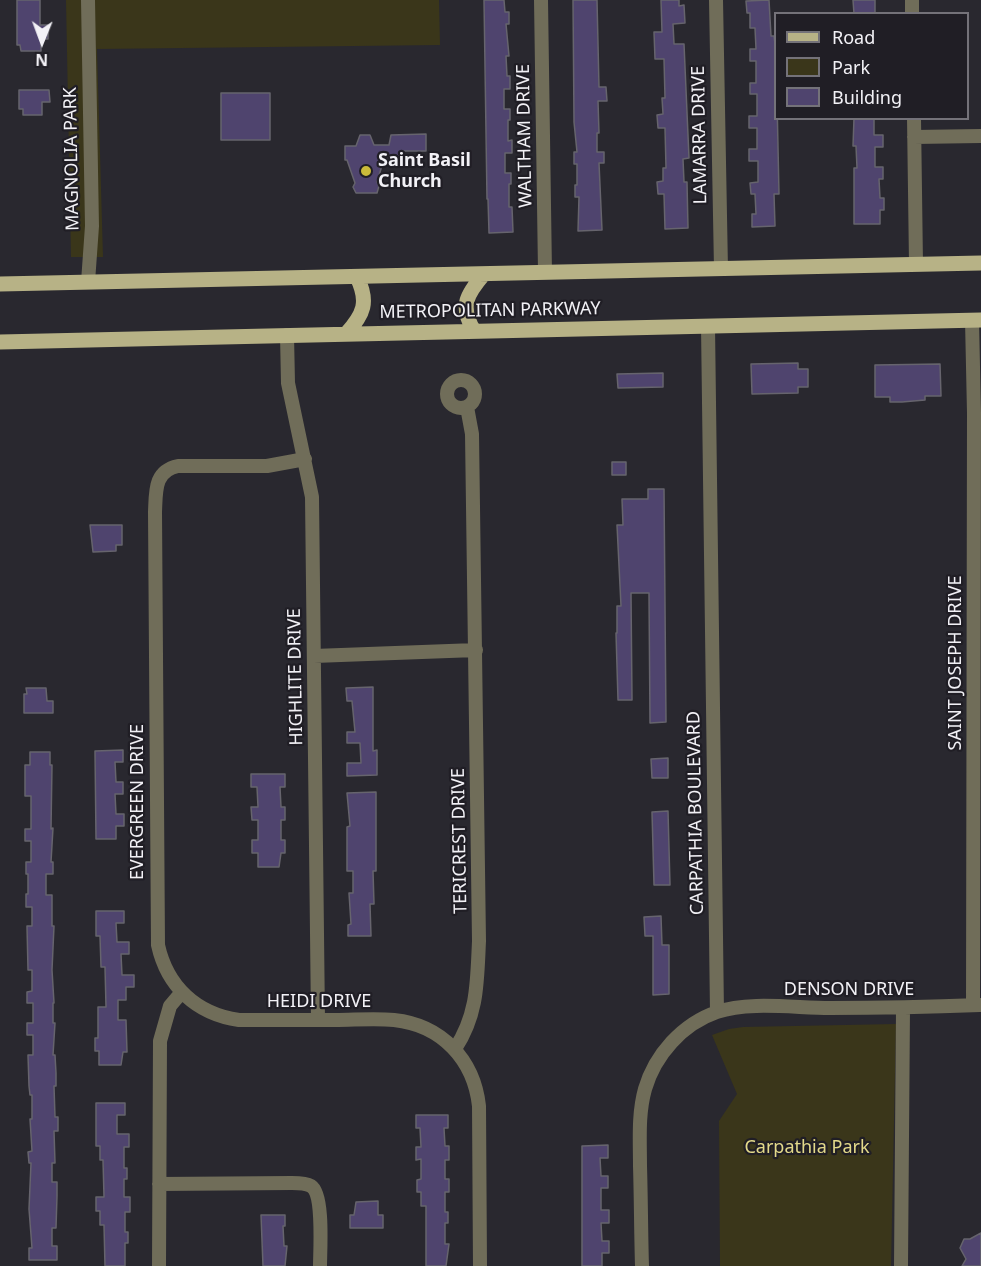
<!DOCTYPE html>
<html>
<head>
<meta charset="utf-8">
<style>
  body { margin:0 }
  #map { position:relative; width:981px; height:1266px; overflow:hidden; background:#29282f; font-family:"Noto Sans",sans-serif }
  canvas { display:block }
  .legend { position:absolute; left:774px; top:12px; width:195px; height:108px; box-sizing:border-box; background:#201e25; border:2px solid #747279; margin:0; padding:8px 10px; list-style:none; font-size:18px; color:#f2f1f6 }
  .legend li { display:flex; align-items:center; gap:12px; height:30px }
  .legend b { width:30px; border:2px solid #747279 }
  .north { position:absolute; left:12px; top:12px; width:60px; height:60px; -webkit-text-stroke:4px #201e25; paint-order:stroke; rotate:181deg; font-size:16px; font-weight:700; line-height:24px; text-align:center; color:#f2f1f6 }
  .north::after { content:''; display:block; margin:auto; width:21px; height:27px; background:#f2f1f6; clip-path:polygon(50% 0,100% 100%,50% 72%,0 100%) }
</style>
</head>
<body>
<div id="map">
<canvas width="981" height="1266"></canvas>
<ul class="legend">
<li><b style="height:8px;background:#b7b286"></b>Road</li>
<li><b style="height:16px;background:#3a361a"></b>Park</li>
<li><b style="height:16px;background:#4f446e"></b>Building</li>
</ul>
<div class="north">N</div>
</div>
<script>
const context = document.querySelector('canvas').getContext('2d');
context.lineJoin = 'round';
function fillPath(path, color) { context.fillStyle = color; context.fill(path, 'evenodd'); }
function trace(path, color, width, dash) { context.strokeStyle = color; context.lineWidth = width; context.lineCap = dash ? 'butt' : 'round'; context.setLineDash(dash || []); context.stroke(path); }
function drawText(font, color, halo, rows, align = 'center') {
  context.font = font + ' "Noto Sans",sans-serif'; context.lineWidth = 4.5; context.setLineDash([]); context.textBaseline = 'middle'; context.strokeStyle = halo; context.fillStyle = color; for (const [text, x, y, turn = 0] of rows) {
    context.save(); context.translate(x, y); context.rotate((+turn || 0) * Math.PI / 180); context.textAlign = isNaN(turn) ? turn : align; if (halo) context.strokeText(text, 0, 0); context.fillText(text, 0, 0); context.restore();
  }
}
const green = new Path2D(`
  M66,0H439L440,45L97,49L103,257H71Z
  M896,1024L891,1266H720L719,1121L737,1094L712,1035L729,1029L743,1027Z`);
const building = new Path2D(`
  M17,0H40V25H48V39H41V51H21L20,45H17Z
  M484,0H504L505,12H509V24H506L509,56H506L507,76H510V89H504V109H510V120H508V141L512,140V153H505V173H511V184H509V207H512L513,232L489,233L488,199H487Z
  M573,0H597L599,87H606L607,101H598L599,133H597V152H604V163H599L602,230L578,231L579,197H575V185H577V164H574V152H577L574,122Z
  M661,0H679V6L684,5L685,23L673,24L674,44H684L689,158L683,159L684,182H687L688,228L665,229L664,194H658L657,182L663,181V168H666L665,128H658L657,115L663,114L662,98H665L664,59H655L654,32H662Z
  M769,0L771,36H774L776,52L779,194H774L775,226L752,227V214H756L755,194H751L750,183L758,182V161H749V149H757V128H749V116H757V94H750V83H756V61H750V49H756L755,28H750V13H747L746,1Z
  M853,0H875V14H854Z
  M19,90H49L50,102H42V115H23V109H19Z
  M221,93H270V140H221Z
  M854,118H874V135H883V147H875V167H883V179H879L880,198H884V210H880V224H854V168H857L856,146H853Z
  M426,134V151H403V158L384,159L377,182L379,186L377,193H356L353,187L355,183L347,160H345V146H356L360,135H370L374,145H389L391,135Z
  M798,363V369H808V387H798V393L752,394L751,364Z
  M940,364L941,396H925V400L902,402H890V397H875V365Z
  M663,373V387L618,388L617,374Z
  M612,462H626V475H612Z
  M648,489H664L666,722L650,723L649,593H631L632,700H618L616,633H617V606H621L617,525H623L622,499H648Z
  M90,525H122V545H116V551L93,552Z
  M373,687V751L377,750V775L347,776V763H361L360,743H347V732H355L352,701H347L346,688Z
  M26,688H46L47,701H53V713H24V694H27Z
  M123,750V762H115L116,782H123V794H115L116,814H124V826H116V839H96L95,751Z
  M30,752H50V765H52L51,829L53,828L51,862H53V874H46V895H52V926H54L52,970L54,1003H53V1023H55L53,1055H55L56,1073V1086H54L55,1117H58V1131H54L55,1163H52V1182H57V1196L56,1228H52V1246H57V1260H29V1248H32L29,1209L31,1163H29L28,1152L32,1151L30,1119H32V1095H30L29,1086L28,1055H33V1035H27V1023H33V1003H27V992L32,991V970H28L27,926H32V907H26V894H28V874H26V862H31V841H25V829H31V796H25V765H30Z
  M668,758V778H652L651,759Z
  M251,774H285V787H280L281,807H285V820H281V840H285V853H281L279,867H258V853H252V840H258V820H252L251,807H258L257,787H251Z
  M376,792V871H373L374,904H370L371,936H348V925L351,924L349,893H353V871H347V827L350,826L347,793Z
  M668,811L670,885H654L652,812Z
  M96,911H124V923H116L117,942H129V954H121L122,975H134V987H126V1000H118V1020H126L127,1052H123L121,1065H99V1051H95V1038H98V1007H106L105,967H101L100,936H96Z
  M661,916L662,945H669V994L653,995V936H645L644,917Z
  M96,1103H125V1115H117V1134H129V1147H124V1168H127V1179H124V1197H130V1212H125V1232H128V1243H125V1266H105L104,1225H100V1211H96V1197H104L103,1160H100V1146H96Z
  M416,1115H448V1128H444L445,1146H449V1160H445V1179H449V1192H445V1212H448V1223H445V1244H449L446,1266H426V1206H421V1192H417V1180L421,1179V1159L416,1160V1147H421L420,1128H416Z
  M608,1145V1158H600L601,1176H608V1188H601V1210H609V1223H601L602,1241H609V1253H602V1266H582V1146Z
  M378,1201V1215H383V1228H350V1215H354L356,1202Z
  M261,1215H285V1226H283L284,1246H287L285,1266H263Z
  M981,1233V1266H962L966,1259L960,1248L964,1239H970Z`);
const street = new Path2D(`
  M88,0L92,226L88,282
  M541,0L545,272
  M716,0L721,269
  M912,0V14
  M914,118L916,264
  M914,137L981,136
  M972,320L974,413L973,1005
  M708,326L717,1012
  M287,335L288,383L312,497L318,1020
  M447 394a14 14 0 1 1 28 0a14 14 0 1 1-28 0Z
  M305,459L267,466H178C154,471 156,491 155,512L158,945C167,986 196,1014 239,1020C271,1020 303,1020 335,1020C354,1020 375,1018 394,1020C442,1025 474,1060 479,1106L480,1266
  M314,656L476,650
  M455,1049C478,1014 477,982 479,941L472,434L467,407
  M159,1184L292,1183C298,1183 306,1183 311,1186C324,1194 320,1251 320,1266
  M159,1266L160,1041L170,1006L181,993
  M642,1266C641,1233 641,1199 640,1166C640,1140 638,1114 645,1089C655,1055 682,1024 717,1012C749,1001 795,1008 830,1008C880,1008 929,1007 980,1005
  M901,1266L903,1009`);
const primary = new Path2D(`
  M0,284L981,263
  M474,331C459,306 467,294 484,274
  M346,334C364,314 369,302 357,277
  M0,342L981,320`);
const markers = [
  [366,171,6,"#caba3a"]
];
const streetNames = [
  ["LAMARRA DRIVE",700,135,-91],
  ["WALTHAM DRIVE",525,136,-91],
  ["MAGNOLIA PARK",72,159,-91],
  ["METROPOLITAN PARKWAY",490,311,-1],
  ["SAINT JOSEPH DRIVE",956,663,-90],
  ["HIGHLITE DRIVE",296,677,-91],
  ["EVERGREEN DRIVE",138,802,-90],
  ["CARPATHIA BOULEVARD",696,813,-91],
  ["TERICREST DRIVE",460,841,-91],
  ["DENSON DRIVE",849,990],
  ["HEIDI DRIVE",319,1002]
];
const poiNames = [
  ["Saint Basil",378,161],
  ["Church",378,182]
];
const parkNames = [
  ["Carpathia Park",807,1148]
];
fillPath(green, '#3a361a');
fillPath(building, '#4f446e');
trace(building, '#66646d', 1.5);
trace(street, '#706d59', 14);
trace(primary, '#b7b286', 15);
for (const [x, y, r, color] of markers) { const dot = new Path2D(); dot.arc(x, y, r, 0, 2 * Math.PI); context.fillStyle = color; context.fill(dot); trace(dot, '#201e25', 2); }
drawText('18px', '#f2f1f6', '#201e25', streetNames);
drawText('bold 18px', '#f2f1f6', '#201e25', poiNames, 'left');
drawText('18px', '#e3d98a', '#201e25', parkNames);
</script>
</body>
</html>
